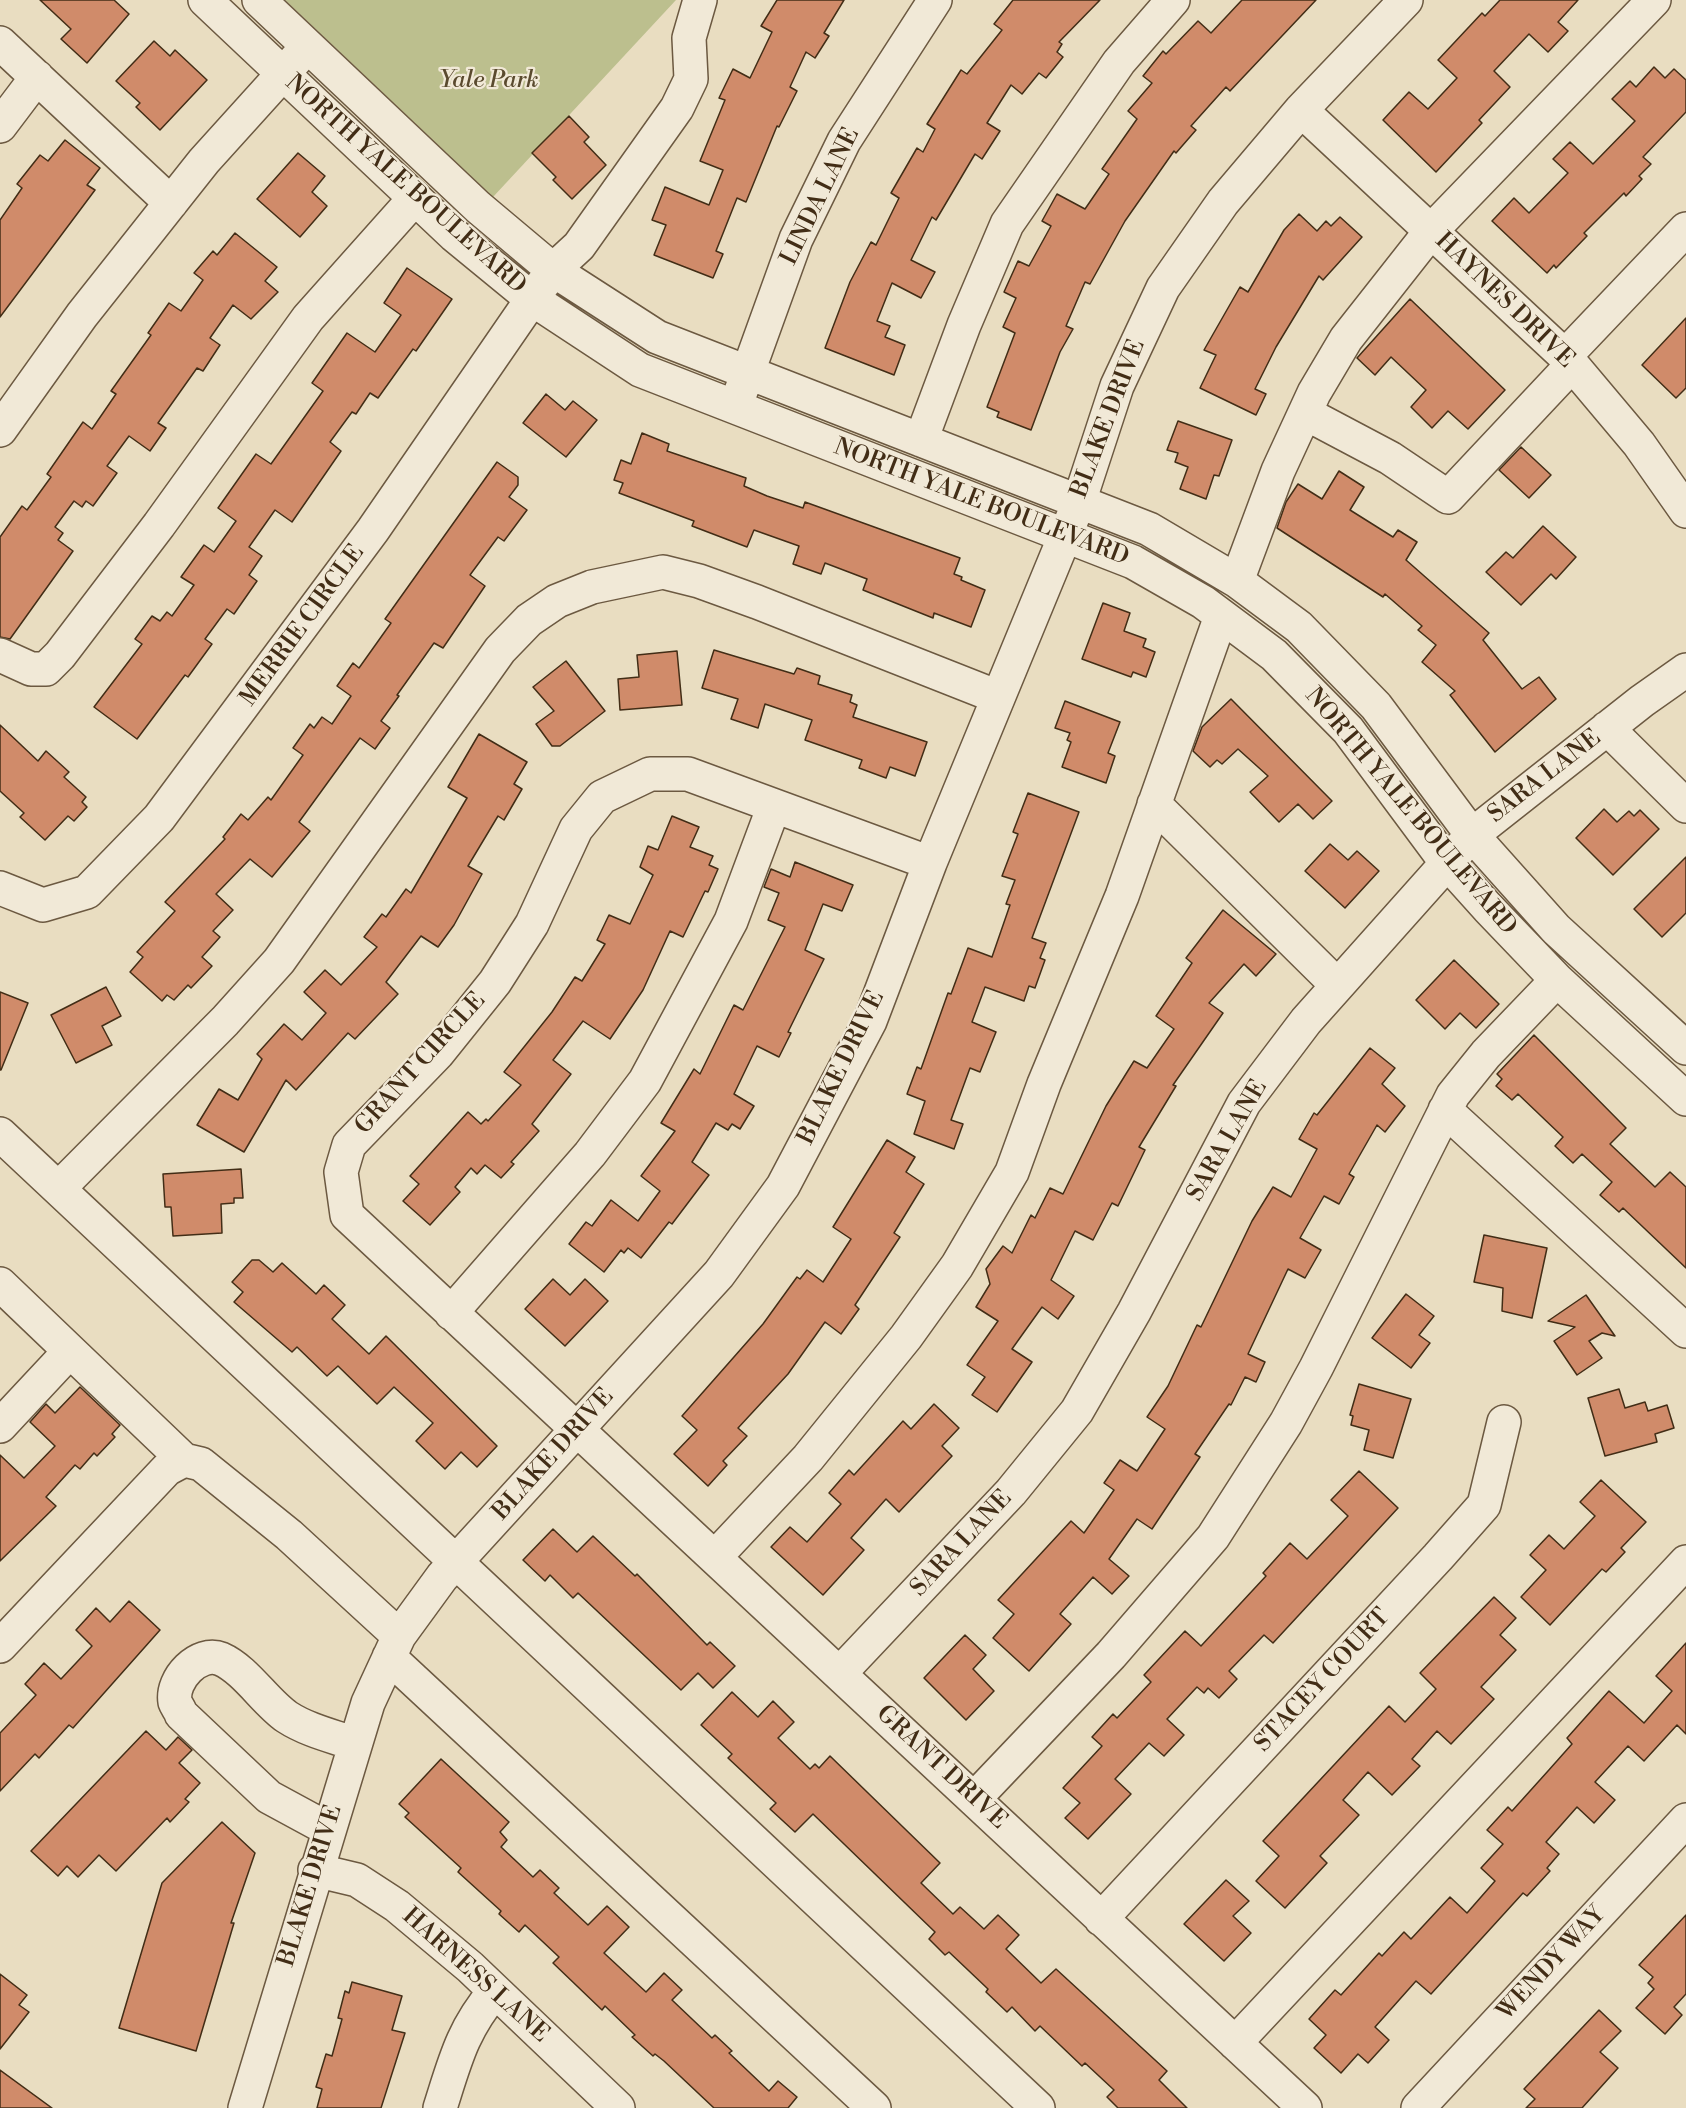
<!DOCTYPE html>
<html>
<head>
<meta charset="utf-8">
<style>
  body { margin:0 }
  canvas { display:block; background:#e9ddc1 }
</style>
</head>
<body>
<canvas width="1686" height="2108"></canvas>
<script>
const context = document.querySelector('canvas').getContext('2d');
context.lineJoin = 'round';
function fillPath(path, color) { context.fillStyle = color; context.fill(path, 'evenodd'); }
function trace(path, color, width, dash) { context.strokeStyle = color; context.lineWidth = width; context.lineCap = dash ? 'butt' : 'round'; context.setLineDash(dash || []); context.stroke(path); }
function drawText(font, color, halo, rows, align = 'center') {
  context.font = font + ' "Libre Bodoni",serif'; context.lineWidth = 4.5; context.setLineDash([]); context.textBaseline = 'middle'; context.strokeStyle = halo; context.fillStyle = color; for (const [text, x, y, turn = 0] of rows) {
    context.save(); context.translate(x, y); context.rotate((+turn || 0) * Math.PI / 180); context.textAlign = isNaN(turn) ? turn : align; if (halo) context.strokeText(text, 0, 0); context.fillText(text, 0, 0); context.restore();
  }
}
const green = new Path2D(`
  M285,0H676L493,197Z`);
const building = new Path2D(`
  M40,0H114L129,14L87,63L61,39L71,29Z
  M777,0H844L824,33L829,36L815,58L806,52L790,87L797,91L779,127L777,126L746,202L737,198L716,251L723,254L713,278L654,255L666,225L652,220L665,187L709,205L723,170L700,161L725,100L719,98L733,69L750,78L772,32L761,26Z
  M1013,0H1100L1059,42L1062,44L1057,52L1063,57L1046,78L1039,73L1022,94L1011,85L987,123L1000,131L982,159L975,154L936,220L932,217L911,260L935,272L921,298L892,283L877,321L890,326L885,337L905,345L894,375L825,348L850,282L871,242L876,245L899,198L891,193L917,148L923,152L935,129L927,124L961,70L967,74L1002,30L994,24Z
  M1242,0H1316L1230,91L1226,87L1191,126L1196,130L1176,153L1174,151L1125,221L1090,284L1085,282L1066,326L1073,329L1060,352L1031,430L997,417L999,412L987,407L1015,333L1003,327L1016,298L1004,292L1018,261L1029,266L1051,226L1042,221L1057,194L1085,209L1109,174L1102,169L1137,119L1128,111L1152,83L1143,76L1163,51L1166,54L1198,21L1211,33Z
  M1500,0H1578L1558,22L1568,31L1548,52L1529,34L1494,71L1510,87L1479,120L1482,123L1436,172L1383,120L1409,92L1428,109L1457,78L1438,60L1482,13L1485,16Z
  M154,41L170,56L175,50L207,80L160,130L136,107L140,103L116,81Z
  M1654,67L1665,78L1674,69L1686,80V112L1643,157L1651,164L1639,176L1642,179L1626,196L1624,193L1584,233L1587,236L1556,268L1554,265L1547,273L1492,221L1514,198L1529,213L1568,173L1553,159L1570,142L1593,164L1635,121L1612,99L1630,81L1636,87Z
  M569,116L589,137L584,142L606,165L572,199L553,180L556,177L532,153Z
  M65,140L100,168L87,185L95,190L0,317V220L22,188L17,184L40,155L48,161Z
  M298,153L325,176L312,192L327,206L300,237L257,199Z
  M1299,214L1317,231L1326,221L1331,226L1340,217L1362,237L1323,280L1319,276L1276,347L1255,389L1266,394L1256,415L1200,388L1216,355L1204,350L1240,287L1248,292L1284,230Z
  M235,233L277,267L265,281L278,292L251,319L233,305L210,338L220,345L203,371L197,368L158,423L166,428L150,451L129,436L107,466L117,473L93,506L86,501L82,507L74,501L55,527L63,533L58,540L73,551L10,639L0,637V537L22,506L27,510L51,477L47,474L83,422L92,429L116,394L111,391L151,335L148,333L169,303L181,311L203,280L194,273L213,251L217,255Z
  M407,268L452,299L416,351L413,349L378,398L370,393L356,414L352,412L330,442L341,451L292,522L275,510L249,547L262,556L249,575L257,581L234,614L227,609L205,639L212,644L188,677L185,675L137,739L94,707L142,644L135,639L152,616L160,621L167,612L172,616L194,585L181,577L204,545L214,552L236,521L218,508L256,454L271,464L323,391L312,383L347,333L375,352L401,315L384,303Z
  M1410,299L1505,390L1468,429L1448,411L1432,428L1411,407L1426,390L1391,357L1375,375L1357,358Z
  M1686,318V388L1676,398L1642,365Z
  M546,394L565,410L573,401L597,420L566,457L523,423Z
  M1178,421L1232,440L1219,476L1214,475L1206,499L1180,489L1188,467L1175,462L1178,453L1167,450Z
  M642,433L669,444L667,451L746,478L744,486L767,496L803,508L805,502L960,558L954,574L962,577L961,580L985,590L971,627L934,613L933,618L863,590L867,579L825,563L821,574L793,564L799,546L754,530L747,547L692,526L694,521L619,493L623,483L614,480L621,460L631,464Z
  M1521,447L1551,475L1529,498L1499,470Z
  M497,462L518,477V485L509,497L527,510L504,541L498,537L470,575L485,586L443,648L434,643L397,695L399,696L381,721L390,728L375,749L360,738L299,822L310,831L272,877L250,859L216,894L233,910L213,931L220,937L202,957L212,966L191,988L188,985L174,1000L167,995L162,1001L130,972L143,957L137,952L175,911L165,902L225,839L223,837L241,814L248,820L268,797L271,800L303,755L293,748L310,724L314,728L322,717L332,724L351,696L337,686L353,663L359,668L391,623L385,619Z
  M1339,471L1364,487L1350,510L1393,537L1398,530L1417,542L1406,560L1489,633L1483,640L1522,689L1539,677L1556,699L1495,752L1450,695L1455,691L1422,662L1436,645L1418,630L1422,626L1385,594L1383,597L1277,528L1286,502L1298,484L1322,499Z
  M1543,526L1576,557L1556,579L1551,574L1521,605L1486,572L1506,552L1513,558Z
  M1103,603L1130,613L1124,631L1146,639L1143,647L1155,652L1146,677L1133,672L1131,677L1082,659Z
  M714,650L794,674L797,668L820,676L818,684L852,695L850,702L857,705L853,717L927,742L915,776L890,767L886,778L859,768L862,760L805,740L812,720L765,704L758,728L731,719L738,699L702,688Z
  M677,651L682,705L620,710L618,679L639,677L637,655Z
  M566,661L605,711L560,746H552L536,724L554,711L533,687Z
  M1231,699L1332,801L1313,819L1298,804L1279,822L1250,792L1268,776L1238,749L1222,764L1217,760L1210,767L1193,751L1202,727Z
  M1065,701L1120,722L1108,753L1115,756L1106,783L1062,767L1071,742L1067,740L1070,733L1055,728Z
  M0,725L38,761L46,751L69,772L64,777L86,797L82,802L87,807L74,821L68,816L45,840L20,817L24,813L0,791Z
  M479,734L527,762L514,784L522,789L504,820L498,816L468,866L482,874L454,925L438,947L421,936L386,982L398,994L355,1039L348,1033L296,1090L286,1080L244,1152L197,1125L219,1089L238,1100L262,1059L257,1054L284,1024L302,1040L326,1013L304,992L325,970L341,985L377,947L364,937L382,914L386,917L406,889L411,893L467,798L448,787Z
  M1028,793L1079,812L1032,938L1046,943L1040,958L1045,960L1035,988L1029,986L1024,1001L985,987L972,1022L996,1032L980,1072L970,1068L951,1120L963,1124L954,1149L914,1134L925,1101L907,1094L917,1067L921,1069L948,993L951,994L968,948L992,957L1010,905L1006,904L1015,880L1002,876L1018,834L1013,832Z
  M1604,809L1617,822L1629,811L1634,816L1640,810L1659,829L1613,875L1576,838Z
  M672,816L699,827L690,847L713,856L709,865L718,869L708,892L705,891L683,937L670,931L643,990L610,1039L583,1021L553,1060L571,1074L532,1124L539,1131L511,1162L514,1164L501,1178L485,1165L477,1174L471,1168L455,1187L460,1192L430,1225L403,1201L419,1184L410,1176L468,1112L481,1124L486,1119L488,1121L521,1085L504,1072L552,1012L575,977L582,981L605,944L597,940L609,915L630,924L653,875L640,867L648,846L658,850Z
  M1330,844L1348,860L1357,851L1379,871L1345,908L1305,871Z
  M1686,857V913L1662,937L1634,909Z
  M795,862L853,885L842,911L823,904L805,950L824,959L788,1032L791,1033L779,1057L757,1046L734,1094L754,1106L740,1129L732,1124L728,1130L716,1123L692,1162L709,1175L672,1224L669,1222L641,1258L628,1248L624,1253L621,1250L604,1272L569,1244L586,1222L592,1226L611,1200L638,1221L660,1191L641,1176L675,1131L661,1123L694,1069L700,1074L734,1005L743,1010L785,927L768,920L779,893L764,887L771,869L790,877Z
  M1223,910L1276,954L1256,976L1244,964L1209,1003L1223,1013L1173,1085L1176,1086L1139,1147L1145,1150L1118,1206L1112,1203L1093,1240L1075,1231L1051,1280L1074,1296L1058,1319L1042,1307L1012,1349L1032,1362L997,1412L972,1395L985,1377L967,1365L998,1321L976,1307L990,1284L986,1269L1003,1246L1012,1253L1031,1215L1035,1218L1050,1188L1063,1194L1106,1106L1134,1061L1147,1068L1174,1029L1156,1016L1192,963L1186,958Z
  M1454,960L1499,1004L1476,1028L1460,1013L1445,1029L1416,1000Z
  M106,987L121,1016L102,1026L112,1045L76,1063L51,1015Z
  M0,992L28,1003L1,1070H0Z
  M1534,1035L1626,1128L1610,1144L1655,1187L1670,1172L1686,1187V1268L1623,1208L1619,1212L1600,1195L1612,1182L1582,1154L1573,1163L1555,1146L1563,1137L1518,1094L1512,1100L1496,1086L1502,1079L1497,1074Z
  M1370,1048L1395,1068L1382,1084L1405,1106L1385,1132L1377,1125L1349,1174L1354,1177L1339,1204L1324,1196L1300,1238L1321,1250L1305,1278L1288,1269L1248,1354L1265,1362L1256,1382L1245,1377L1231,1405L1229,1404L1195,1454L1200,1457L1152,1529L1137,1519L1109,1559L1129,1576L1112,1594L1093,1577L1060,1614L1071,1624L1029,1671L993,1638L1014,1614L998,1600L1071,1521L1084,1533L1114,1490L1104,1483L1120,1460L1137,1471L1165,1429L1147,1417L1168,1386L1197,1325L1201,1327L1252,1221L1273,1187L1291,1197L1317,1149L1299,1139L1314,1113L1317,1115Z
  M887,1140L915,1157L906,1172L924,1184L894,1233L900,1237L855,1305L859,1309L841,1334L825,1322L788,1374L738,1428L747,1436L723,1461L727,1465L708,1486L674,1454L697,1430L682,1416L763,1324L797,1277L800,1279L807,1270L823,1282L851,1239L833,1227Z
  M241,1169L243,1198H234V1203L221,1204L222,1233L173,1236L171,1207H165L163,1174Z
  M1484,1235L1547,1248L1532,1318L1502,1311L1503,1288L1474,1282Z
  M252,1260H259L273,1272L282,1263L316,1294L324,1285L345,1305L332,1319L369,1354L386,1336L497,1446L477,1467L461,1452L445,1469L416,1441L433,1423L394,1387L377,1404L338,1366L327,1376L297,1347L292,1352L234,1302L243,1292L232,1282Z
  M553,1279L570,1295L585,1279L608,1301L565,1346L525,1309Z
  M1406,1294L1434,1316L1419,1335L1430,1343L1411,1368L1372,1338Z
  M1586,1295L1615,1336L1602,1333L1589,1341L1602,1358L1577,1375L1554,1341L1575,1327L1548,1321Z
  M1359,1384L1411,1399L1393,1458L1364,1450L1369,1430L1351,1425L1353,1416L1350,1415Z
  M80,1387L120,1425L112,1434L115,1437L97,1456L94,1453L80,1469L75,1465L46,1497L56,1506L0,1561V1455L24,1478L55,1446L30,1422L46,1404L55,1413Z
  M1619,1389L1625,1408L1645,1402L1648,1411L1667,1405L1674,1428L1655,1434L1657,1442L1605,1456L1588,1398Z
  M934,1404L959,1428L942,1446L952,1456L899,1512L886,1499L851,1538L864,1550L823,1595L771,1547L790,1527L807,1542L841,1504L829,1493L849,1470L854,1475L903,1421L911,1429Z
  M1359,1471L1398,1508L1273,1643L1264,1635L1229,1671L1237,1679L1219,1698L1208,1688L1204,1693L1197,1687L1167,1719L1184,1735L1164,1756L1149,1743L1115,1779L1131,1794L1088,1839L1065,1818L1080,1803L1063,1788L1102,1746L1092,1737L1113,1714L1117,1718L1151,1682L1144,1675L1185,1631L1201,1646L1266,1576L1263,1573L1290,1543L1307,1559L1348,1516L1331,1500Z
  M1601,1480L1646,1522L1621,1548L1625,1552L1606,1572L1602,1569L1550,1625L1521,1597L1546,1570L1530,1555L1549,1535L1564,1549L1595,1516L1580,1502Z
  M553,1529L577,1552L593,1536L635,1576L637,1574L707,1645L710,1642L735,1666L713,1688L698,1673L681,1690L578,1593L573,1598L550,1575L545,1581L523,1560Z
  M1494,1597L1516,1618L1500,1635L1516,1650L1481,1687L1494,1699L1451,1744L1437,1731L1412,1759L1420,1766L1392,1795L1368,1772L1343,1800L1359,1815L1320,1856L1327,1863L1285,1908L1256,1881L1279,1856L1263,1841L1389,1706L1405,1722L1436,1689L1420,1673Z
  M129,1601L160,1630L73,1728L69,1725L39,1758L35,1754L0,1791V1733L36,1695L25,1684L44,1663L61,1679L92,1646L76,1630L96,1608L110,1622Z
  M965,1635L986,1655L973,1669L994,1691L966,1720L924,1678Z
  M1686,1643V1734L1677,1725L1644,1761L1628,1746L1595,1782L1615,1800L1594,1823L1577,1807L1546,1842L1559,1854L1547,1868L1550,1871L1527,1896L1523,1893L1431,1994L1416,1981L1375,2027L1389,2040L1368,2063L1358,2054L1341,2073L1314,2048L1326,2035L1309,2019L1335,1990L1341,1995L1379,1953L1382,1956L1404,1932L1411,1939L1450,1897L1467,1913L1495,1881L1481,1868L1503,1844L1487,1830L1508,1807L1512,1811L1548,1771L1572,1744L1567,1738L1609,1691L1644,1723L1672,1691L1656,1676Z
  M732,1692L758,1717L773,1701L794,1722L778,1738L810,1769L815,1764L819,1768L830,1756L940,1863L921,1883L953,1914L960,1907L984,1929L998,1915L1019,1935L1006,1949L1041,1983L1056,1969L1167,2071L1159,2080L1187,2108H1118L1107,2097L1114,2090L1085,2063L1082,2066L1040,2026L1035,2031L1012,2007L1007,2012L986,1992L988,1989L949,1952L945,1955L929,1939L935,1932L813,1814L795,1832L770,1809L776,1803L728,1758L732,1754L701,1725Z
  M146,1731L166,1750L178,1737L192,1750L179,1763L200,1783L185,1799L189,1802L170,1822L167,1818L116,1871L99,1855L78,1877L67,1866L58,1876L31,1851Z
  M441,1759L509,1822L500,1832L507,1840L501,1847L533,1877L540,1870L559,1888L554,1893L588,1925L607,1906L629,1927L604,1953L646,1992L664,1973L682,1990L672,2000L712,2038L715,2035L732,2051L729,2053L769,2091L778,2081L797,2097L788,2108H714L664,2061L655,2054L653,2056L632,2037L635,2035L605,2006L602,2010L553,1963L559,1957L525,1925L519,1932L499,1914L501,1911L458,1872L461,1868L405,1817L409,1813L399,1804Z
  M222,1822L255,1853L231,1923H234L196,2051L119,2028L162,1883Z
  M1226,1880L1249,1901L1233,1916L1251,1933L1224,1961L1184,1924Z
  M1686,1915V1994L1674,2007L1682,2015L1665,2034L1636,2008L1654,1989L1648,1983L1653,1977L1639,1965Z
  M0,1974L27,1995L19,2005L29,2012L0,2049Z
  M352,1982L402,1996L392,2030L405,2033L381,2108H317L322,2089L316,2087L326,2054L332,2056L342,2019L338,2018L345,1991L349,1993Z
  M1599,2010L1621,2031L1600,2052L1618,2068L1582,2108H1526L1535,2099L1524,2089Z
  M0,2070L52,2108H0Z`);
const minor = new Path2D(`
  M205,0L454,235L532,299L640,370L1133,562L1203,602L1274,655L1348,730L1443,858L1488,908L1557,980L1686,1099
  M259,0L478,207L553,270L657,337L1149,529L1237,581L1299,627L1376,706L1472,835L1556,929L1686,1048
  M0,43L171,203
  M1301,110L1565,356L1639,444L1686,511
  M0,126L37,77
  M1565,356L1686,229
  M740,394L796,239L844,141L935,0
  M1305,413L1390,458L1448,497L1572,365
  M0,430L82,315L204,161L298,57
  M921,440L964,325L1007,224L1119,62L1173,0
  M1237,581L1278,471L1314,393L1346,339L1431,231L1654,0
  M0,655L31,669H46L60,655L159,525L308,318L415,198
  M1607,728L1686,806
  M1154,804L1337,985
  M930,863L688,774H650L602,797L576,829L532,924L495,982L438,1053L349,1145L341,1172L347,1215L1305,2108
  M0,888L43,905L87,892L159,818L373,530L532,299L553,270L579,246L677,108L691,79L689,38L700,0
  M1445,1110L1686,1331
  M0,1134L1038,2108
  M59,1188L225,1021L279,961L500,650L529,620L557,601L592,587L663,572L699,581L757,602L998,697
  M0,1284L184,1460
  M451,1313L590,1154L645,1081L731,921L774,806
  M0,1426L70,1351
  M715,1557L808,1458L906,1337L957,1266L1012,1172L1044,1084L1122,896L1221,616
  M0,1646L167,1469L184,1460L201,1464L289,1535L399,1636
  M389,1657L874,2108
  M840,1673L1011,1492L1077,1411L1134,1312L1244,1103L1306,1021L1472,835L1642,701L1686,670
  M974,1799L1111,1655L1213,1537L1286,1423L1316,1368L1453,1095L1486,1054L1557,980
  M328,1829L269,1797L181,1714C180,1710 176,1705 175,1702C171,1679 199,1650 221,1659C246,1670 265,1702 287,1717C307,1730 332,1736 355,1744
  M315,1870L357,1880L397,1906L470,1967L618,2108
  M1101,1919L1438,1557L1484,1505L1504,1422
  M1235,2043L1686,1562
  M245,2108L368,1703L399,1636L442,1577L719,1274L783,1186L870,1021L930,863L1079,502L1117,386L1163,288L1223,202L1301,110L1406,0
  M440,2108C455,2061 462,2030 495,1991
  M1418,2108L1686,1820`);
const parkNames = [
  ["Yale Park",489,81]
];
const streetNames = [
  ["NORTH YALE BOULEVARD",405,185,42],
  ["LINDA LANE",821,197,-64],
  ["HAYNES DRIVE",1504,301,44],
  ["BLAKE DRIVE",1109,419,-69],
  ["NORTH YALE BOULEVARD",981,503,21],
  ["MERRIE CIRCLE",303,626,-54],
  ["SARA LANE",1545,777,-38],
  ["NORTH YALE BOULEVARD",1410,812,50],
  ["GRANT CIRCLE",421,1064,-48],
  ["BLAKE DRIVE",842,1068,-64],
  ["SARA LANE",1228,1141,-60],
  ["BLAKE DRIVE",554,1455,-48],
  ["SARA LANE",962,1544,-47],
  ["STACEY COURT",1323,1681,-47],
  ["GRANT DRIVE",941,1768,43],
  ["BLAKE DRIVE",311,1886,-73],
  ["WENDY WAY",1552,1964,-47],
  ["HARNESS LANE",475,1976,42]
];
fillPath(green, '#bcbf8e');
fillPath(building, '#d08b6a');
trace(building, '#422d16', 1.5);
trace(minor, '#6c5941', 36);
trace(minor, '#f1e9d7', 33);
drawText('italic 24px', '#5a4a2e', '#f1e9d7', parkNames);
drawText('24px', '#422d16', '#f1e9d7', streetNames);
</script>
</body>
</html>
